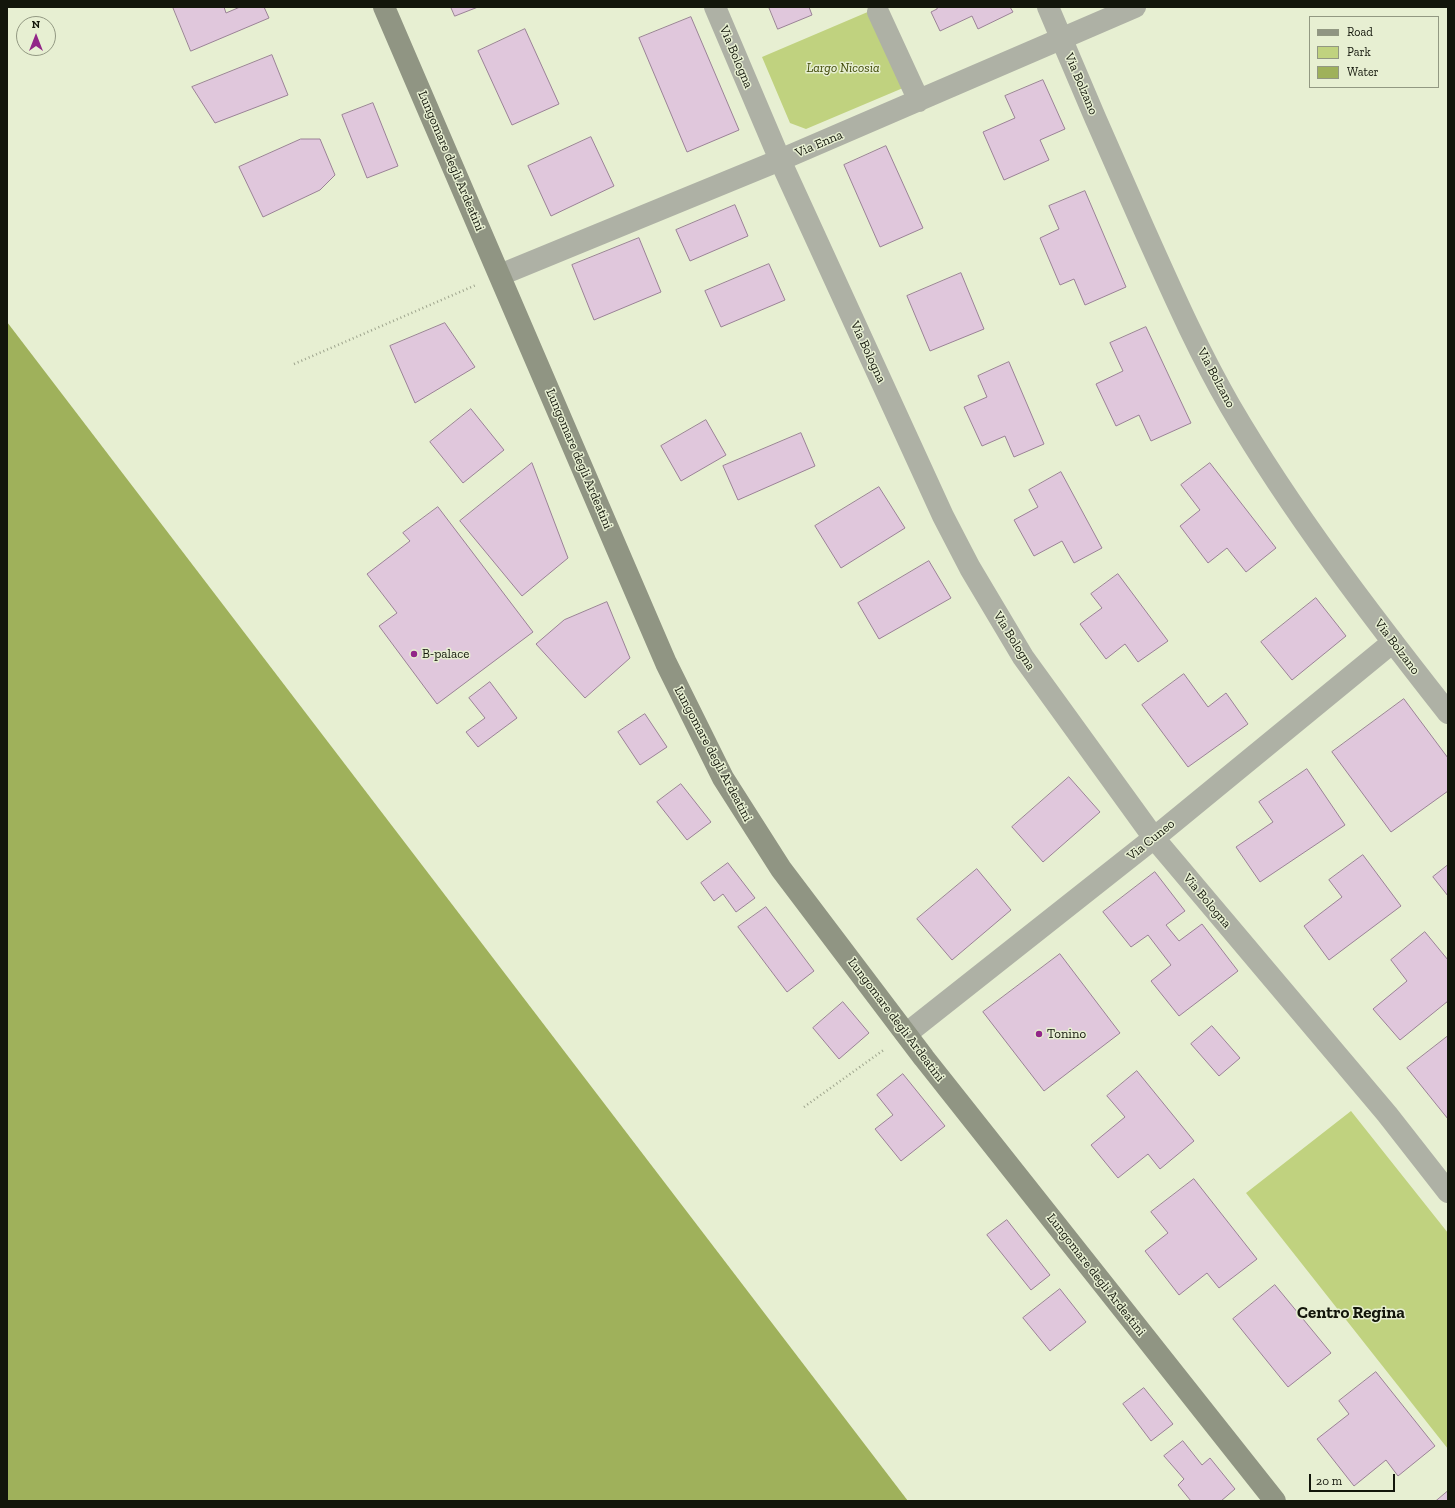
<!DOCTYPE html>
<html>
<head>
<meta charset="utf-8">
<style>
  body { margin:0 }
  #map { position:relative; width:1455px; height:1508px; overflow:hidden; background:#e7efd2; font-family:"Zilla Slab",serif }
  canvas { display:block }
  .frame { position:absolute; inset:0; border:8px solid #13160b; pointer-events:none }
  .legend { position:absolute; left:1309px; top:16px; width:130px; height:72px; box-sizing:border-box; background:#e7efd2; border:1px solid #929882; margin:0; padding:5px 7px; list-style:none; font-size:12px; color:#13160b }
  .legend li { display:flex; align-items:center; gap:8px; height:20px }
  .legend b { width:20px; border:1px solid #929882 }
  .north { position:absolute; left:16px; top:16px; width:40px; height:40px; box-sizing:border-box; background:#e7efd2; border:1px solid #929882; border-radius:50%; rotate:0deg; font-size:11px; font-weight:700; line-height:16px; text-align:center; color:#13160b }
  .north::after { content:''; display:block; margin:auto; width:14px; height:18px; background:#922688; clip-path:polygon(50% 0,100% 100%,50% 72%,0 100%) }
  .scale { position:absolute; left:1309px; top:1474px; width:86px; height:18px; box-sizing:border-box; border:2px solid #13160b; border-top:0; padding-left:5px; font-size:12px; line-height:14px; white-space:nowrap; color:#13160b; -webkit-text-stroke:3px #e7efd2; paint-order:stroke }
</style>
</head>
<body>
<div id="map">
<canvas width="1455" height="1508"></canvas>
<div class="frame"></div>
<ul class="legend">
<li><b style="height:5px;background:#909583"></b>Road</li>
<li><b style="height:11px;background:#c0d27f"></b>Park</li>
<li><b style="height:11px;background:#9fb15b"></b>Water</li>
</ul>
<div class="north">N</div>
<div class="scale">20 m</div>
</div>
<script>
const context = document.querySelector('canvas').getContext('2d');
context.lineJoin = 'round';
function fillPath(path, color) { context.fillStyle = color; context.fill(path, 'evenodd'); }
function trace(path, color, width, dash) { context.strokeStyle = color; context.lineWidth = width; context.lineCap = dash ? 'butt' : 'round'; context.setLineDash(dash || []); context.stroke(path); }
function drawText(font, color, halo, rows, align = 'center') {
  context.font = font + ' "Zilla Slab",serif'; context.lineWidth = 3; context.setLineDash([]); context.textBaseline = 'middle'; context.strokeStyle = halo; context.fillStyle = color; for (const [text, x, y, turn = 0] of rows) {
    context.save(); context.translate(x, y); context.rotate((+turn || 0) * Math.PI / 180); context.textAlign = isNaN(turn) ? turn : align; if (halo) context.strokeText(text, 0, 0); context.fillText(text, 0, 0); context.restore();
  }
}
const green = new Path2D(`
  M870,11L903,88L806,129L790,123L762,57Z
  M1351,1111L1448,1233V1449L1246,1193Z`);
const water = new Path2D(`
  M7,322L908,1501H7Z`);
const building = new Path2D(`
  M173,7H224L226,13L240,7H264L269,18L191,51Z
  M451,7H478L455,16Z
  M769,7H809L812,15L778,29Z
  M936,7H1010L1013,12L978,29L972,16L940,31L931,12L937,9Z
  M691,17L739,130L687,152L639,38Z
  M525,29L559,104L512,125L478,51Z
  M272,55L288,95L215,123L192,87Z
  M1043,80L1065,129L1040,140L1049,160L1004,180L983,132L1015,118L1005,96Z
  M373,103L398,166L367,178L342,115Z
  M591,137L614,186L551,216L528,166Z
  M301,139H320L335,175L320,190L263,217L239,167Z
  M886,146L923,228L880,247L844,165Z
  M1085,191L1126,287L1085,305L1074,279L1060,285L1040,238L1059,229L1049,206Z
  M735,205L748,236L690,261L676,230Z
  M639,238L661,292L594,320L572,265Z
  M769,264L785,300L721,327L705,291Z
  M961,273L984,329L930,351L907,296Z
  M445,323L475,367L415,403L390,346Z
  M1146,327L1191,423L1151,441L1139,415L1116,426L1096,384L1123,371L1110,343Z
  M1009,362L1044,444L1014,457L1005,436L982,446L964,407L987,397L978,376Z
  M471,409L504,450L463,483L430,442Z
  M706,420L726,455L681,481L661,446Z
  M801,433L815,466L738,500L723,466Z
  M532,463L568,558L522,596L460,521Z
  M1210,463L1276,548L1246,572L1227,548L1208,563L1180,526L1200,510L1181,485Z
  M1061,472L1102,548L1074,563L1062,541L1034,556L1014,520L1038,507L1029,490Z
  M879,487L905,528L841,568L815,526Z
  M438,507L533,632L437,704L379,626L397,613L367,574L410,541L403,533Z
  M929,561L951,598L879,639L858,603Z
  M1118,574L1168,641L1138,662L1125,644L1106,659L1080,624L1102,608L1091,594Z
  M1316,598L1346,636L1292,680L1261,642Z
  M607,602L630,658L585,698L536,644L564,620Z
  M1184,674L1208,707L1226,693L1248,724L1188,767L1142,705Z
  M490,682L517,718L478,747L466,732L485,718L469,698Z
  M1404,699L1448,758V791L1391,832L1332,752Z
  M645,714L667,747L640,765L618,732Z
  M1307,769L1345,825L1260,882L1236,847L1273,822L1259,802Z
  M1069,777L1100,812L1043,862L1012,827Z
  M681,784L711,822L687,840L657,802Z
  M1363,855L1401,906L1329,960L1304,926L1342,897L1329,880Z
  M728,863L755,898L736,912L723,894L714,901L701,883Z
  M1448,865V896L1433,877Z
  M977,869L1011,910L952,960L917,919Z
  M1155,872L1185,911L1166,925L1179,941L1202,924L1238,971L1179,1016L1151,981L1171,965L1148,935L1131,947L1103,912Z
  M766,907L814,971L787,992L738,927Z
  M1425,932L1448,960V1001L1400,1040L1373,1009L1407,981L1391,960Z
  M1060,954L1120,1033L1044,1091L983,1012Z
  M843,1002L869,1033L839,1059L813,1028Z
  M1212,1026L1240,1058L1219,1076L1191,1044Z
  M1448,1036V1119L1407,1068Z
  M1137,1071L1194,1141L1160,1169L1148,1154L1118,1178L1091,1145L1125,1117L1107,1096Z
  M903,1074L945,1126L901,1161L875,1129L893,1115L877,1095Z
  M1194,1179L1257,1259L1219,1288L1207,1273L1179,1295L1145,1251L1168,1233L1151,1212Z
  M1007,1220L1050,1275L1031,1290L987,1235Z
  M1275,1285L1331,1353L1288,1387L1233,1319Z
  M1060,1289L1086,1322L1050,1351L1023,1318Z
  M1376,1372L1435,1446L1398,1476L1386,1460L1354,1486L1317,1439L1349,1414L1339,1401Z
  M1144,1388L1173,1424L1151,1441L1123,1404Z
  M1183,1441L1202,1465L1210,1458L1235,1489L1221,1501H1191L1178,1485L1184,1479L1164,1456Z
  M1448,1491V1501H1436Z`);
const path = new Path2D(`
  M294,364L476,285
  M804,1107L885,1049`);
const minor = new Path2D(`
  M715,7L780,160L943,516L970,568L1023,657L1154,838L1387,1114L1448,1192
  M1048,7C1079,81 1111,155 1144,229C1171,289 1197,349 1230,406C1293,514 1371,615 1448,713
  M878,12L919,101
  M500,275L780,160L1135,7
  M906,1034L1154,838L1393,642`);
const secondary = new Path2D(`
  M384,7L666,663L723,778L781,869L924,1058L1275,1501`);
const markers = [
  [414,654,4,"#922688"],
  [1039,1034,4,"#922688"]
];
const streetNames = [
  ["Via Bologna",736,57,67],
  ["Via Bolzano",1081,84,67],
  ["Via Enna",819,144,-23],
  ["Lungomare degli Ardeatini",451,161,67],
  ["Via Bologna",868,352,65],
  ["Via Bolzano",1216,378,62],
  ["Lungomare degli Ardeatini",579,459,67],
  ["Via Bologna",1014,641,58],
  ["Via Bolzano",1397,647,53],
  ["Lungomare degli Ardeatini",713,754,62],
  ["Via Cuneo",1151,840,-39],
  ["Via Bologna",1207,901,50],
  ["Lungomare degli Ardeatini",896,1020,53],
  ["Lungomare degli Ardeatini",1096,1275,52]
];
const parkNames = [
  ["Largo Nicosia",843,68]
];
const poiNames = [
  ["B-palace",422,654],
  ["Tonino",1047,1034]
];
const districtNames = [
  ["Centro Regina",1351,1313]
];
fillPath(green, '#c0d27f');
fillPath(water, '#9fb15b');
fillPath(building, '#e0c7dc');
trace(building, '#9a8296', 1);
trace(path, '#9da38c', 2.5, [1, 3]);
trace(minor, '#aeb1a5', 22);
trace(secondary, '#909583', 22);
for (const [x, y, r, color] of markers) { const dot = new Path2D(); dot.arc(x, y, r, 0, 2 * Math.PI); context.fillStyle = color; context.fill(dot); trace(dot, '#e7efd2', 1.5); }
drawText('13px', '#13160b', '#e7efd2', streetNames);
drawText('italic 13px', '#404a08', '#e7efd2', parkNames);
drawText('13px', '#13160b', '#e7efd2', poiNames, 'left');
drawText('bold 17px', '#13160b', '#e7efd2', districtNames);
</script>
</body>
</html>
